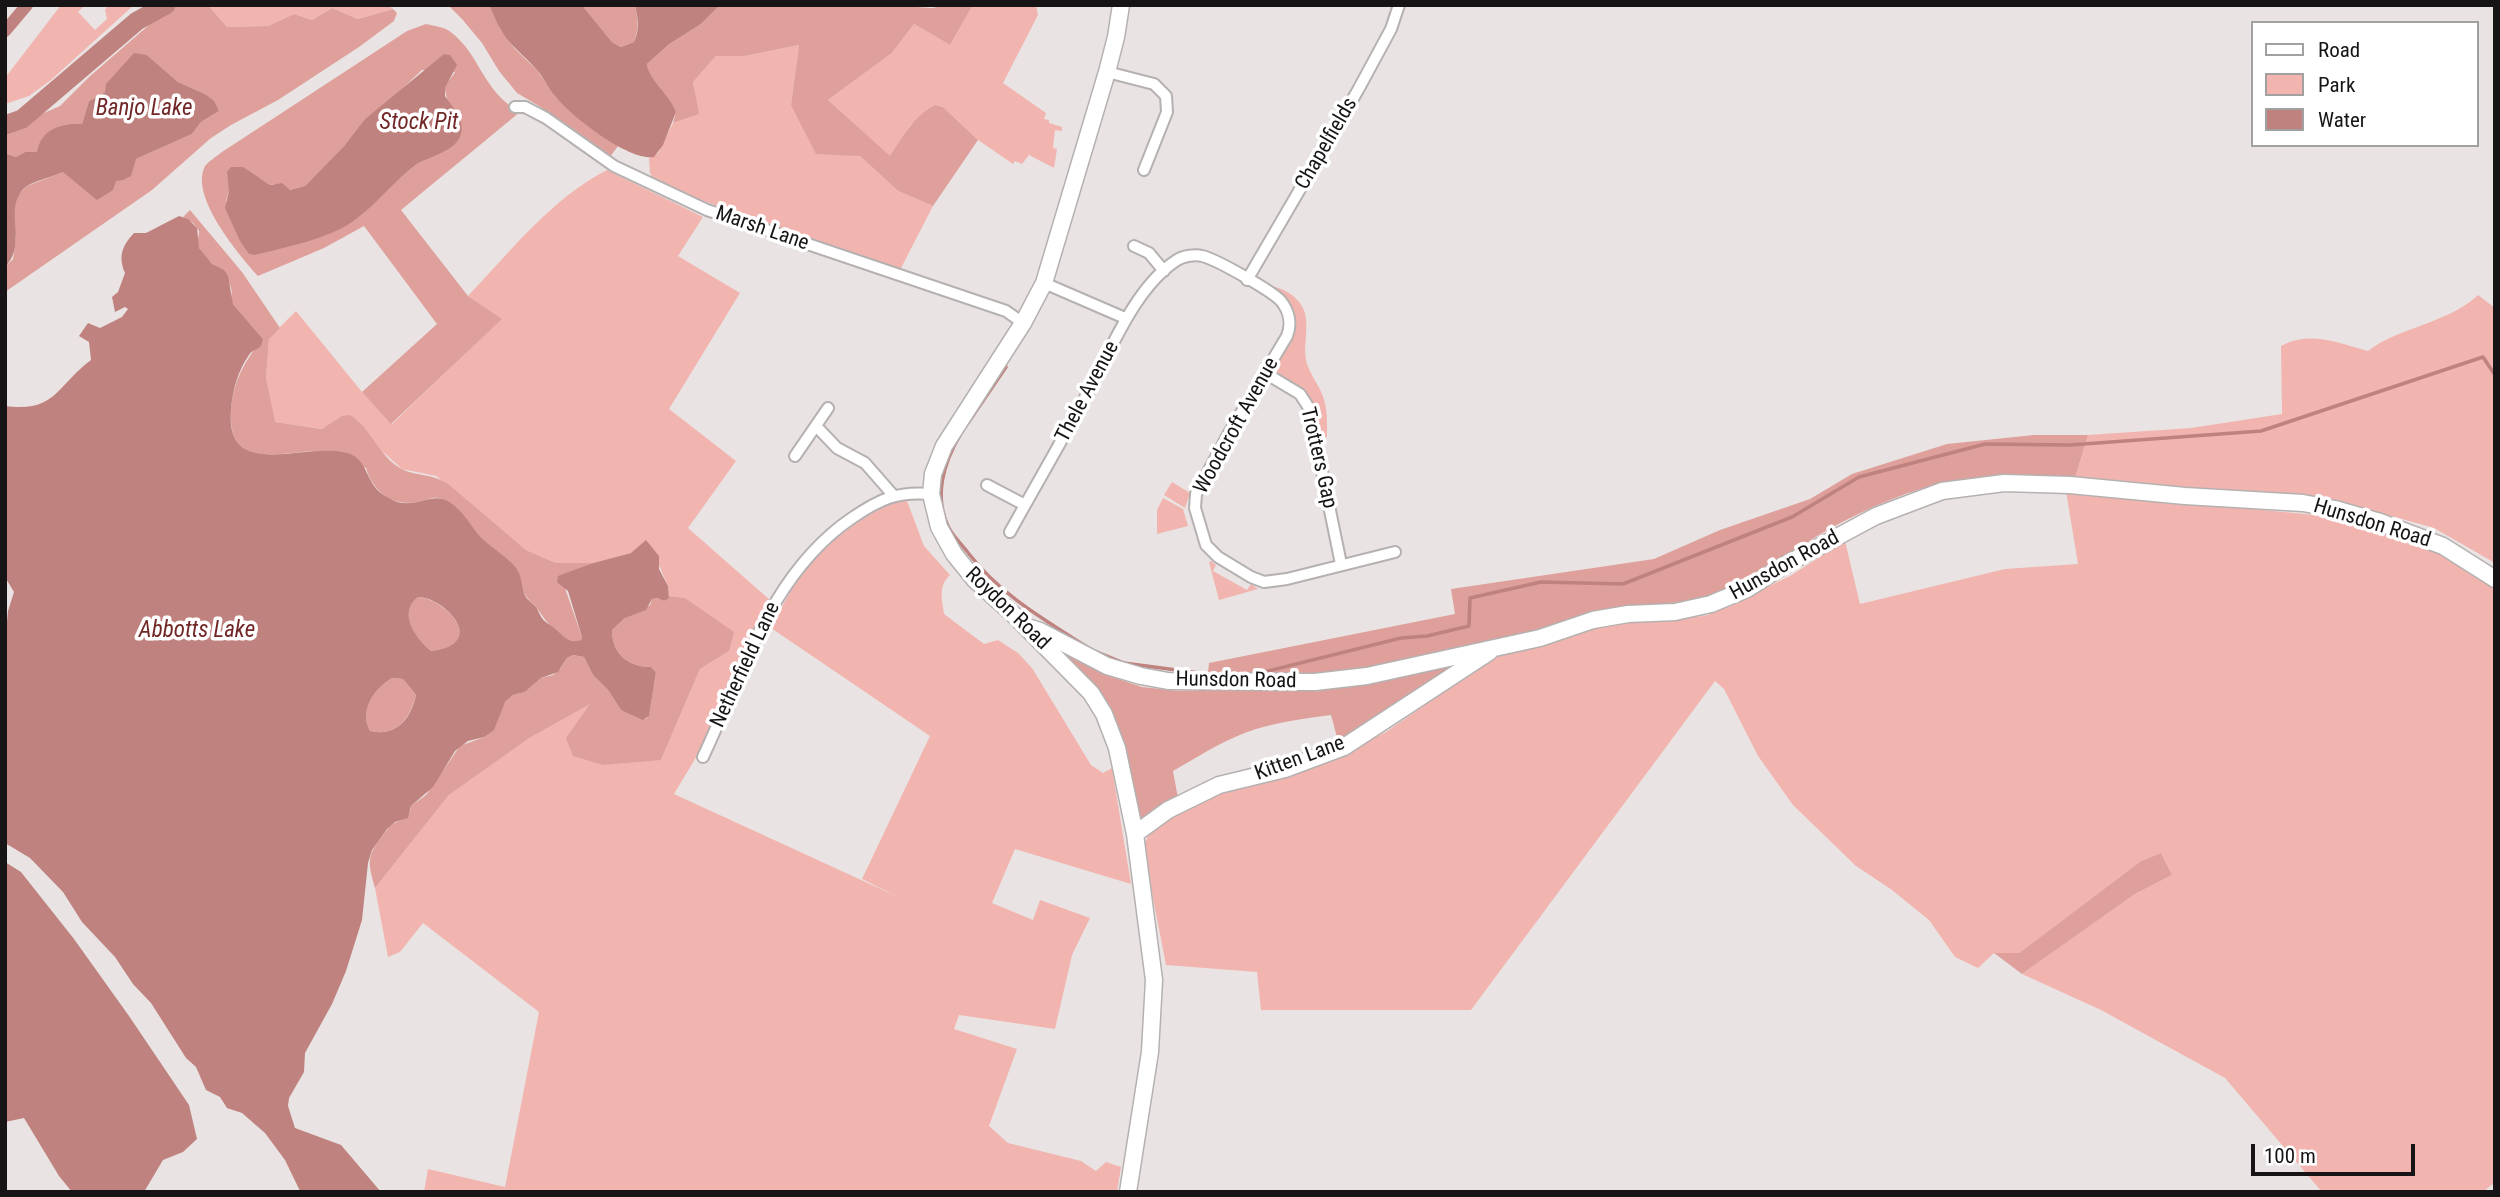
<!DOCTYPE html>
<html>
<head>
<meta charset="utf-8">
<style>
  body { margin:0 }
  #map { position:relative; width:2500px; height:1197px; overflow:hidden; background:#e9e4e3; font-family:"Roboto Condensed",sans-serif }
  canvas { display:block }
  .frame { position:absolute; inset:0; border:7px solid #161414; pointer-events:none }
  .legend { position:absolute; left:2251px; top:21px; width:228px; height:126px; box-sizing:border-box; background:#fff; border:2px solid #a2a1a1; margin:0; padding:9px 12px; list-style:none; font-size:21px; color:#161414 }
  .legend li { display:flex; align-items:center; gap:14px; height:35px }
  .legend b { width:35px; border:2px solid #a2a1a1 }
  .scale { position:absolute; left:2251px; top:1144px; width:164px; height:32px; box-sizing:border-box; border:4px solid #161414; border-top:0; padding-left:9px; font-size:21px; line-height:24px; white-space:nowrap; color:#161414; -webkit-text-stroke:5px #fff; paint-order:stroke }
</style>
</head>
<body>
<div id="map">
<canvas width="2500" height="1197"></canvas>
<div class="frame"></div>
<ul class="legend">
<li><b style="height:9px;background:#fff"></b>Road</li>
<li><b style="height:19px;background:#f2b4af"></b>Park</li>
<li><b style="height:19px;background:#bf827e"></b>Water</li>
</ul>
<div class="scale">100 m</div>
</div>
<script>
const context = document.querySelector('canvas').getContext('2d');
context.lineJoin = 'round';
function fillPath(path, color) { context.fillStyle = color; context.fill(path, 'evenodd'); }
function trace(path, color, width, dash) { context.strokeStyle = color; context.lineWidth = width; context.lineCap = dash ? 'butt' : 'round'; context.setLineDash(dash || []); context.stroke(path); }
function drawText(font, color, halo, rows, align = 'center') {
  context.font = font + ' "Roboto Condensed",sans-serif'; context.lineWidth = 7; context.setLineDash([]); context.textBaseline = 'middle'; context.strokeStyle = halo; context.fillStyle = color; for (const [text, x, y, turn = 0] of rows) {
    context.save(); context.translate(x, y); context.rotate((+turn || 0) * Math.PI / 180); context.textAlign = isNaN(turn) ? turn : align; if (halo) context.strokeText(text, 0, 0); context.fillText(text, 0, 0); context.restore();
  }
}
const green = new Path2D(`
  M61,5H85L78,12L95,30L107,19L105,10L108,5H134L51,80L29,96L5,104V78Z
  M208,5H388L393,9L358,19L332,8L312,20L294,14L268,26L227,27Z
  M973,5H1036L1038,15L1003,83L1046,113L1044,119L1049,120V123L1062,127V131L1055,130L1053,148L1057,149L1054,168L1029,155L1022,164L1015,161L1013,164L978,140L943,107L937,105L911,125L890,157L828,100L892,53L914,24L950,45Z
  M799,45L791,105L860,156L898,191L933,206L900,270L695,198L655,181L650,173L649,158L658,153L673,123L698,114L693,82L716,56H745Z
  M607,170L703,217L678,256L740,293L669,409L736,461L688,528L770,600L698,754L674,794L896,896L862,879L930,736L771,628C782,607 793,584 808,566C824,546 881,499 907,501L924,546L950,575C938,587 942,597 944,614L984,644L998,640L1018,653L1032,668L1091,765L1103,773L1112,768L1131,884L1015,849L992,903L1033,920L1040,900L1090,918L1072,955L1055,1029L959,1015L954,1029L1017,1049L989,1126L1008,1143L1081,1161L1096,1171L1106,1162L1121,1167L1117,1192H424L428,1169L505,1187L539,1012L423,923L400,952L388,957L375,888L449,795L531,737L592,702L661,760L700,669L729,651L685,598L669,596L668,586L658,563L640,547L631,553L593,563H556L526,550L436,476L402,469L383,452L332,424L323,429L274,422L266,378L269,338L296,311L362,392L392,424L501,319L468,296C509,253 553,197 607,170Z
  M1271,286C1283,288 1295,295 1302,306C1311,322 1303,343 1306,360C1309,373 1317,382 1322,394C1328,408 1327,423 1327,437L1321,438C1319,423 1318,408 1308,396C1300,386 1277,381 1276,367C1275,358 1290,335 1294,326L1268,288Z
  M2478,295L2495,308V563L2434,528L2352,505L2270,492H2205L2075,478L2088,435L2191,428L2282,414L2281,346C2309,330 2339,343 2368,351C2401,326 2447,324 2478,295Z
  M1172,482L1190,493L1185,508L1164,495Z
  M2066,491L2315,515L2386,531L2435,550L2495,584V1182L2483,1192H2322L2225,1078L2101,1010L2022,974L2135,894L2172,875L2161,853L2141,861L2019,953H1994L1978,968L1955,957L1929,920L1892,890L1856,866L1793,805L1758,756L1724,689L1715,681L1471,1010H1261L1257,972L1166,965L1143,847L1149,834L1170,815L1200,798L1339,755L1386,732L1493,658L1512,650L1614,621L1682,619L1708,615L1790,576L1845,541L1860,604L2005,569L2078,564Z
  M1163,498L1183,509L1188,526L1157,534V510Z
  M1211,561L1216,565L1213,571L1247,590L1251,584L1258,589L1219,600L1209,562Z`);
const forest = new Path2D(`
  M172,5H208L227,27L268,26L294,14L312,20L332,8L358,19L393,9L397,13L394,21L359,47L278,100L231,125L211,138L152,190L5,292V267L13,259L16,238L11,219L15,198L27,186L63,172L115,181L136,159L192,134L201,122L219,111L205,94L178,82L147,55L105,92L89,101L82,124L38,152H25L16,157L5,153V130L60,106L89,77Z
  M448,5H489L501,30L515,49L537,70L555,96L570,111L618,146L610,157L539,106L517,93L499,71L482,43L462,19Z
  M582,5H635C638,19 639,29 634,42L621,47L612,42Z
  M720,5H886L932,8L947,5H973L950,45L914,24L892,53L828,100L890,156C902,138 915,114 936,105L943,107L978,140L933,206L898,191L860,156L816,154L791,105L799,45L745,56H716L693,82L699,114L673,123L676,112L648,73L647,64L668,45L701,24Z
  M426,24C435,26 445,27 452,33C481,56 482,91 520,112L401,210L468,296L502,319L391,424L362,392L437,324L364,226L324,248L258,276C239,255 189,196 205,166C209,161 217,156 222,152L407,31ZM422,70L455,72C452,77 447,82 445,88C444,92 457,130 459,138L454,144L417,164L336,231L256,255L226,201L229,191L259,178L270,185L274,184L290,190L305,186L344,146L364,120L386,104Z
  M190,210L242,272L280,328L269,339L266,378L275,422L322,429L342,416L350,415C371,428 379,456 400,468C415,477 429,472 448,484L526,550L556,563H593L581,568L565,588L582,637L581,640C563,646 545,620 537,608C533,603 529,601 526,596C518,583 519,568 507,559C496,551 486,543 478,534C466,522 460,508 444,500C433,495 429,500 419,502C393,507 373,492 366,468C354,463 338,452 326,451C285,449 228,474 231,412C232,384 245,359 263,339L233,304C230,297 233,294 231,288C226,269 206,264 199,248C196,243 199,237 199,231L193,223L183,217Z
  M2034,435H2088L2075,478C2035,478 1993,474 1954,481C1910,489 1870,507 1831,528C1794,549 1761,576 1721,591C1682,607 1638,604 1597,613C1558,622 1519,636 1480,645C1426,658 1369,672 1314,677C1279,680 1243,675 1208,672L1209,663L1455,614L1451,589L1654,559L1720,530L1810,499L1852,474L1947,444Z
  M669,596L685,598L734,632L729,651L700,669L661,760L603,765L573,756L566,738L590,704L531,737L449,795L375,888C368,863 366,857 382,836C386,832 388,827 393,824C402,819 410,819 411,806L426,795L460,746L484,737L505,702L513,695L525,692L541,678L553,675L561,668L567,658L573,655L584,657L593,675L608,690L621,710L646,719L649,715L656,672L651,667C628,667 612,654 612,630L625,618L650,605L652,599L659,598L664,601Z
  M418,597C444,598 490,644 431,651C415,639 397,613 418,597Z
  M1056,649L1107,675L1142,687L1180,691L1243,688L1471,657L1338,741L1331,715C1306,718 1280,722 1256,729C1227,738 1199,756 1173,771L1178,798L1139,827C1132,790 1129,737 1107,706C1092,686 1073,668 1056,649Z
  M392,678L403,679L416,695C410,719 396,737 370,731C359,710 374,689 392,678Z
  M2161,853L2172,875L2135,894L2022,974L1994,953H2019L2141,861Z`);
const water = new Path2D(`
  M489,5H582L612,42L621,47L634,42C640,29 638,19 635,5H720L701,24L668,45L647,64C648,79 669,94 676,112L663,145L654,157C628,161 571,116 555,96C548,88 544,78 537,70C525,56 510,46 501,30C496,22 493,13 489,5Z
  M134,53L147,55L178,82L205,94L214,101L219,111L201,122L192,134L136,159L131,176L123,180L116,181L113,190L97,200L63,172C54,176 33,182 27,186C0,207 30,242 5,267V153L16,157L25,152H37C41,129 61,123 82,124L89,101L105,92L106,84Z
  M444,54L450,55L457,65L445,88V96C453,108 468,123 459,139C451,152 429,157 417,164C394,181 376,205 352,222C328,239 285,247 256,255L249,254L240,241L225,208L229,191L227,172L231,167H243L270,185L282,183L290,190L305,186L344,146L364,120Z
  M179,216L188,219L197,228L199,248L212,264L224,270L228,276L233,304L263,339L261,346C257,350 252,350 249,355C238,370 232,392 231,410C225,483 305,441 347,453C369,459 365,484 384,495C389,498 397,503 403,503C428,505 437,486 461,512C469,521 475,532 484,540C494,550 508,557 516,568C522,576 521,584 524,593C526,599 530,601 534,605C538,608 539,614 542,618C545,623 550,624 554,628C563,635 568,644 581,640L582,637L568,591L557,582L558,576L593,563L631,553L646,540L659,556V569L668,586L669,598L664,601L658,598L652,599L646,610L625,618L612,630C612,654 628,667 651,667L656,672L649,716L643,720L621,710L608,690L593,675L584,657L573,655L567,658L558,672L541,678L525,692L513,695L505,702L494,730L484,737L468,741L455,751L433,787L411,806L408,818L395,822L387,829L372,850L368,863L362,920L346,971L332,1004L305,1053L304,1072L289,1098L288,1106L295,1128L341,1145L381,1192L300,1191L285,1160L265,1133L242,1113L227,1108L220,1097L206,1090L196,1067L186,1058L151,1003L133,984L115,957L82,922L63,892L30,858L5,843V643L8,611L14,592L5,577V406C56,413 56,386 91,360L89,342L79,336L88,323L100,328L122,317L128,309L125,307L115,312L112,297L118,292L125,273C118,256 122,246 134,233H146ZM418,597C444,597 490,644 431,651C416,639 397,613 418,597ZM392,678L403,679L416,695C411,719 396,737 370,731C359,710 374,689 392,678Z
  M5,862L21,872L74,939L129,1016L189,1105L197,1139L183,1152L163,1160L144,1192H72L59,1176L24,1118L5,1122Z`);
const stream = new Path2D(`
  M968,423L1006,367
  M960,435C944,462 933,497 949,528C954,537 962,545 969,554C1001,595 1043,619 1087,647
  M1097,652L1124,663L1199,673
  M1252,675L1401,638L1427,636L1469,626L1470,598L1541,582L1623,584L1792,517L1859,477L1985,444L2070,445L2261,431L2483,357L2495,375`);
const canal = new Path2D(`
  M5,31L27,5`);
const river = new Path2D(`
  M5,125L22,119L137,21L166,5`);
const street = new Path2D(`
  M1107,72L1154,84L1166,96L1167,112L1144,170
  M515,107H525L546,118L614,166L707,210L1006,311L1023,323
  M1134,246L1149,253L1164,271
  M1247,280L1358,90L1391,29L1399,5
  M1044,283L1125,318
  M1265,373L1300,394L1309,408L1341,564
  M816,426L837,448L865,463L893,495
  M795,456L828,408
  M987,485L1025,505
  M1010,532C1036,485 1063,439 1088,392C1111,350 1135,287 1177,260C1183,256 1195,254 1202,256C1216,259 1272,291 1281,301C1289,311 1292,324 1287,336L1229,433L1196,494L1195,508L1206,545L1218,557L1251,577L1264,582L1287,579L1395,552
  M703,757C743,672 771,573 852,518C880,499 897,491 931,494`);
const secondary = new Path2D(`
  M1121,5L1116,37L1107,72L1044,283L1023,323L944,446L933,474L931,494L939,527L954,554L975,580L1015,616L1091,693L1104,714L1117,748L1135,834L1154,980L1150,1052L1128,1192
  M1027,627L1040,631L1107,666L1141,676L1168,681L1315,682L1367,676L1540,638L1593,620L1628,614L1675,612L1711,604L1747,589L1783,566L1876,516L1942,491L2004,483L2070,485L2185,496L2303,503L2335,509L2380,522L2443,546L2495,579
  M1135,834L1168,810L1219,785L1285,769L1344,747L1489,652`);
const streetNames = [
  ["Chapelfields",1327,144,-60],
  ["Marsh Lane",762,229,19],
  ["Thele Avenue",1088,392,-62],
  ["Woodcroft Avenue",1237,426,-61],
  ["Trotters Gap",1318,458,77],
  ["Hunsdon Road",2372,524,17],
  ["Hunsdon Road",1785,566,-29],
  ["Roydon Road",1007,609,44],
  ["Netherfield Lane",746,665,-65],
  ["Hunsdon Road",1236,681,1],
  ["Kitten Lane",1300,759,-20]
];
const waterNames = [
  ["Banjo Lake",144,109],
  ["Stock Pit",419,123],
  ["Abbotts Lake",197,631]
];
fillPath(green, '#f2b4af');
fillPath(forest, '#dfa09b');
fillPath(water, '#bf827e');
trace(stream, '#bf827e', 3.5);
trace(canal, '#bf827e', 12);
trace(river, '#bf827e', 19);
trace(street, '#b6b1b1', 14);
trace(secondary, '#b6b1b1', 19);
trace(street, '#fff', 10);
trace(secondary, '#fff', 16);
drawText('21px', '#161414', '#fff', streetNames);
drawText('italic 23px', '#722727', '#fff', waterNames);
</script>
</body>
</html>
